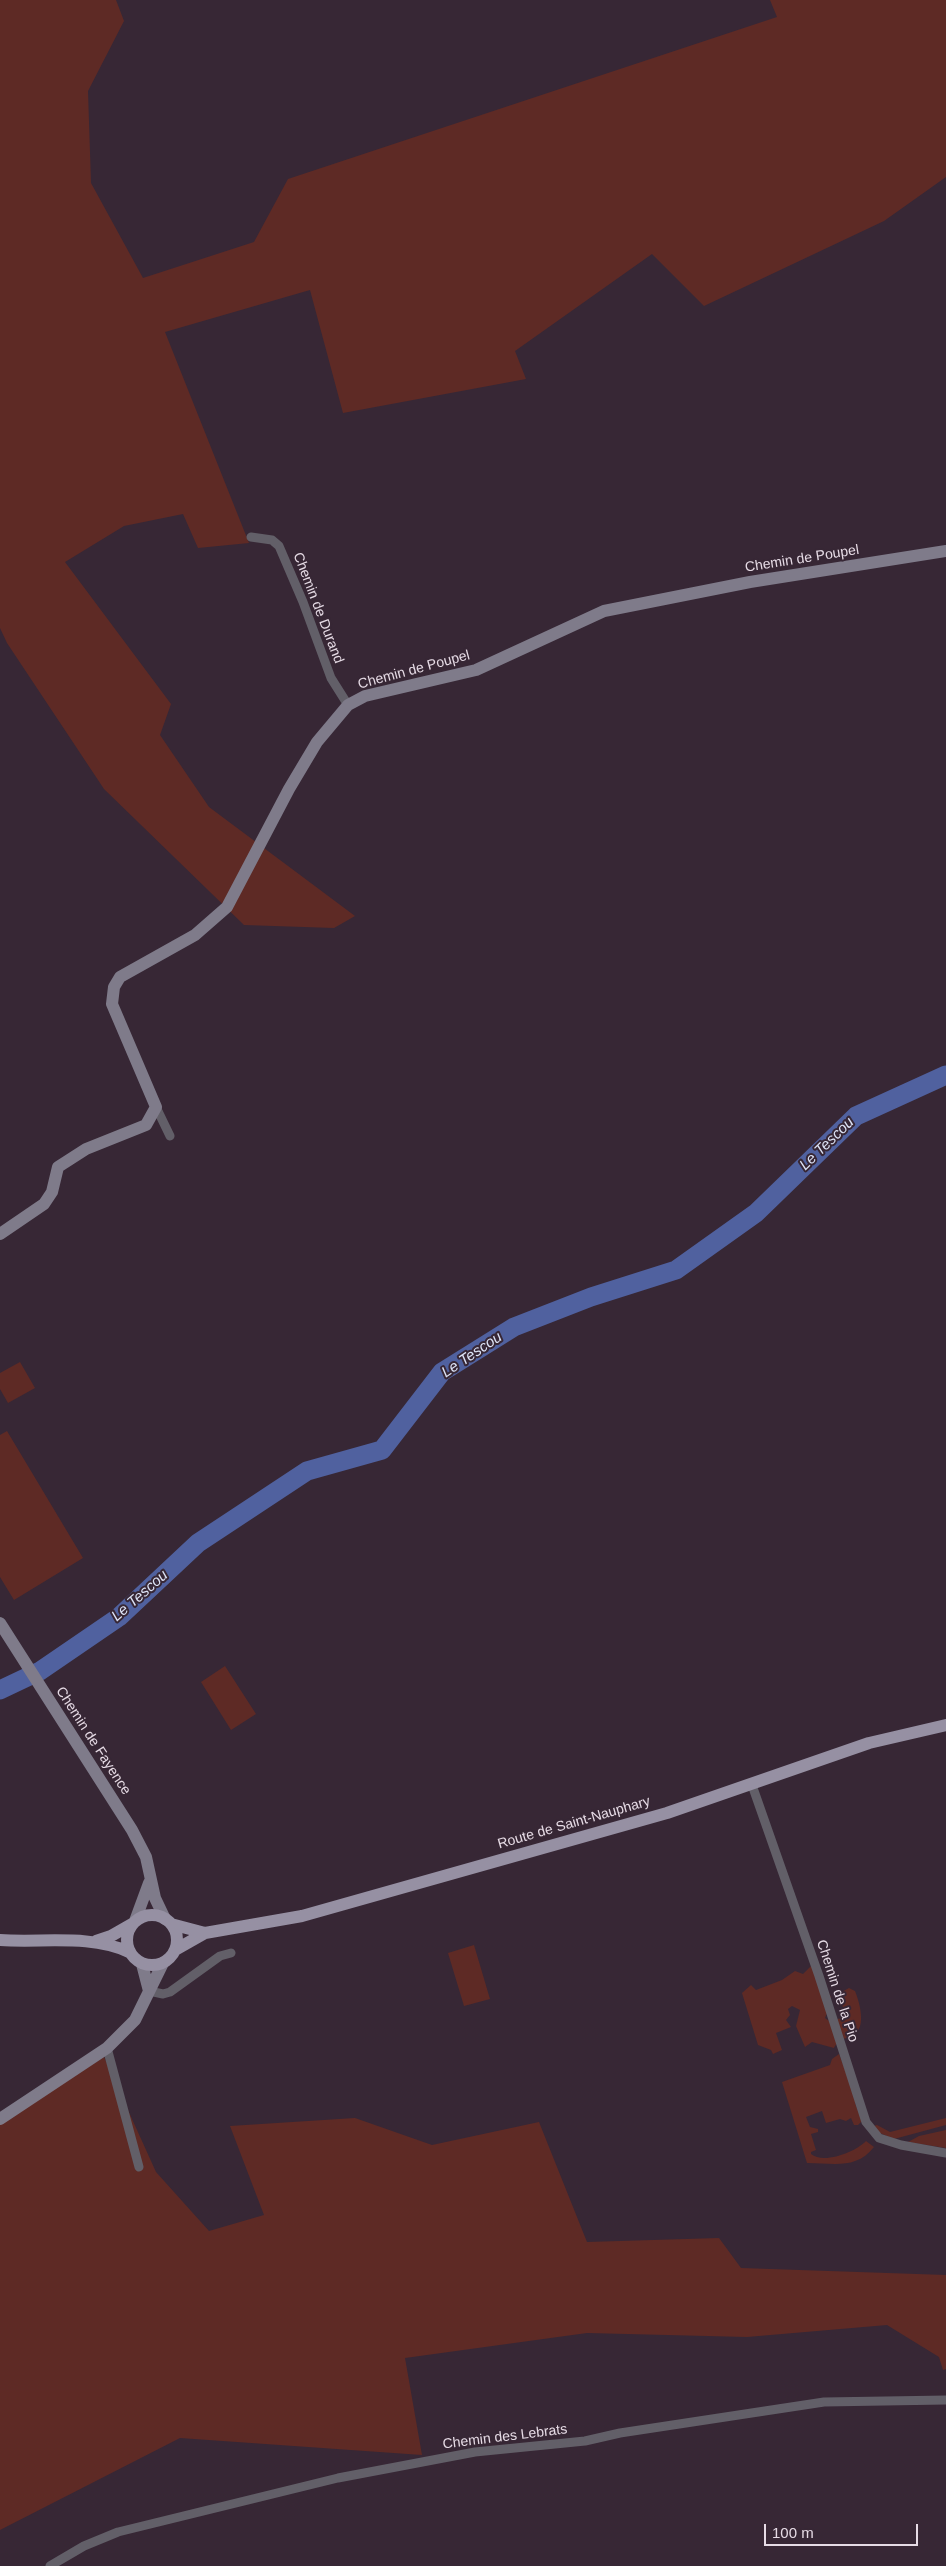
<!DOCTYPE html>
<html>
<head>
<meta charset="utf-8">
<style>
  body { margin:0 }
  #map { position:relative; width:946px; height:2566px; overflow:hidden; background:#372735; font-family:Arial,sans-serif }
  canvas { display:block }
  .scale { position:absolute; left:764px; top:2524px; width:154px; height:22px; box-sizing:border-box; border:2px solid #e6dbe5; border-top:0; padding-left:6px; font-size:15px; line-height:18px; white-space:nowrap; color:#e6dbe5; -webkit-text-stroke:4px #372735; paint-order:stroke }
</style>
</head>
<body>
<div id="map">
<canvas width="946" height="2566"></canvas>
<div class="scale">100 m</div>
</div>
<script>
const context = document.querySelector('canvas').getContext('2d');
context.lineJoin = 'round';
function fillPath(path, color) { context.fillStyle = color; context.fill(path, 'evenodd'); }
function trace(path, color, width, dash) { context.strokeStyle = color; context.lineWidth = width; context.lineCap = dash ? 'butt' : 'round'; context.setLineDash(dash || []); context.stroke(path); }
function drawText(font, color, halo, rows, align = 'center') {
  context.font = font + ' Arial,sans-serif'; context.lineWidth = 4; context.setLineDash([]); context.textBaseline = 'middle'; context.strokeStyle = halo; context.fillStyle = color; for (const [text, x, y, turn = 0] of rows) {
    context.save(); context.translate(x, y); context.rotate((+turn || 0) * Math.PI / 180); context.textAlign = isNaN(turn) ? turn : align; if (halo) context.strokeText(text, 0, 0); context.fillText(text, 0, 0); context.restore();
  }
}
const green = new Path2D(`
  M0,0H116L124,21L88,91L91,183L143,278L254,242L288,179L777,17L770,0H946V177L884,221L704,306L652,254L515,351L526,379L343,413L310,290L165,332L249,543L198,548L183,514L124,526L65,562L171,704L160,735L209,807L355,916L334,928L244,925L104,789L7,643L0,628Z
  M20,1362L35,1388L8,1403L0,1389V1373Z
  M7,1431L83,1558L14,1600L0,1577V1435Z
  M225,1666L256,1714L231,1730L201,1682Z
  M474,1945L490,1999L464,2006L448,1953Z
  M812,1965L831,1997V2003L825,2018L829,2021L842,2018L844,2013L840,1993L849,1988L855,1991C859,2001 866,2024 856,2033C847,2041 841,2035 834,2048L812,2042L805,2047L796,2026L800,2010L792,2006L788,2009L790,2015L786,2020L791,2027L776,2033L782,2050L773,2054L771,2050L758,2045L742,1993L751,1985L756,1990L782,1980L795,1971L803,1974Z
  M839,2054L856,2098L855,2103L862,2121L858,2125H854L851,2118L846,2121L840,2119L826,2123L822,2111L806,2117L810,2127L818,2129V2132L811,2134L816,2150L811,2152V2154C824,2165 857,2151 866,2141L874,2147C856,2170 833,2163 807,2163L782,2082L830,2065L832,2059Z
  M104,2057L156,2172L209,2231L264,2215L230,2126L355,2118L432,2145L539,2122L587,2242L719,2238L741,2268L946,2275V2369L943,2370L939,2357L887,2325L747,2337L587,2333L405,2358L422,2455L180,2438L0,2530V2124Z
  M946,2118V2125L894,2139L880,2133L874,2126L877,2125L890,2132Z
  M946,2130V2148L908,2142L919,2136Z`);
const river = new Path2D(`
  M0,1690L40,1671L119,1617L198,1543L307,1471L382,1450L442,1372L514,1327L591,1297L676,1270L756,1213L856,1116L946,1075`);
const street = new Path2D(`
  M251,537L272,540L279,546L303,602L331,678L348,705
  M156,1107L170,1136
  M752,1785L819,1976L866,2122L879,2138L901,2145L946,2153
  M149,1991L163,1994L170,1992L220,1956L231,1953
  M107,2048L139,2167
  M50,2566L84,2546L118,2532L338,2478L475,2452L585,2441L620,2433L824,2402L946,2400`);
const secondary = new Path2D(`
  M0,1234L44,1204L52,1192L58,1167L86,1149L146,1125L156,1107L112,1004L114,987L120,977L195,935L227,907L289,789L317,742L348,705L365,696L476,670L604,611L750,582L946,551
  M0,1623L132,1830L146,1857L155,1898L165,1919
  M135,1921L149,1883
  M142,1964L149,1991
  M0,2119L107,2048L135,2020L163,1963`);
const primary = new Path2D(`
  M127 1940a25 25 0 1 1 50 0a25 25 0 1 1-50 0Z
  M171,1924L205,1933L302,1916L667,1813L869,1743L946,1725
  M0,1940C42,1943 90,1934 129,1952
  M96,1941L111,1936L132,1924
  M175,1950L205,1933`);
const streetNames = [
  ["Chemin de Poupel",802,559,-9],
  ["Chemin de Durand",318,608,69],
  ["Chemin de Poupel",414,670,-15],
  ["Chemin de Fayence",93,1741,57],
  ["Route de Saint-Nauphary",574,1823,-16],
  ["Chemin de la Pio",837,1991,72],
  ["Chemin des Lebrats",505,2437,-7]
];
const waterNames = [
  ["Le Tescou",827,1144,-44],
  ["Le Tescou",472,1355,-34],
  ["Le Tescou",140,1596,-41]
];
fillPath(green, '#5e2a25');
trace(river, '#50619f', 19);
trace(street, '#625f68', 9);
trace(secondary, '#7f7b8a', 12);
trace(primary, '#9690a3', 12);
drawText('14px', '#e6dbe5', '#372735', streetNames);
drawText('italic 15px', '#dee4f7', '#372735', waterNames);
</script>
</body>
</html>
